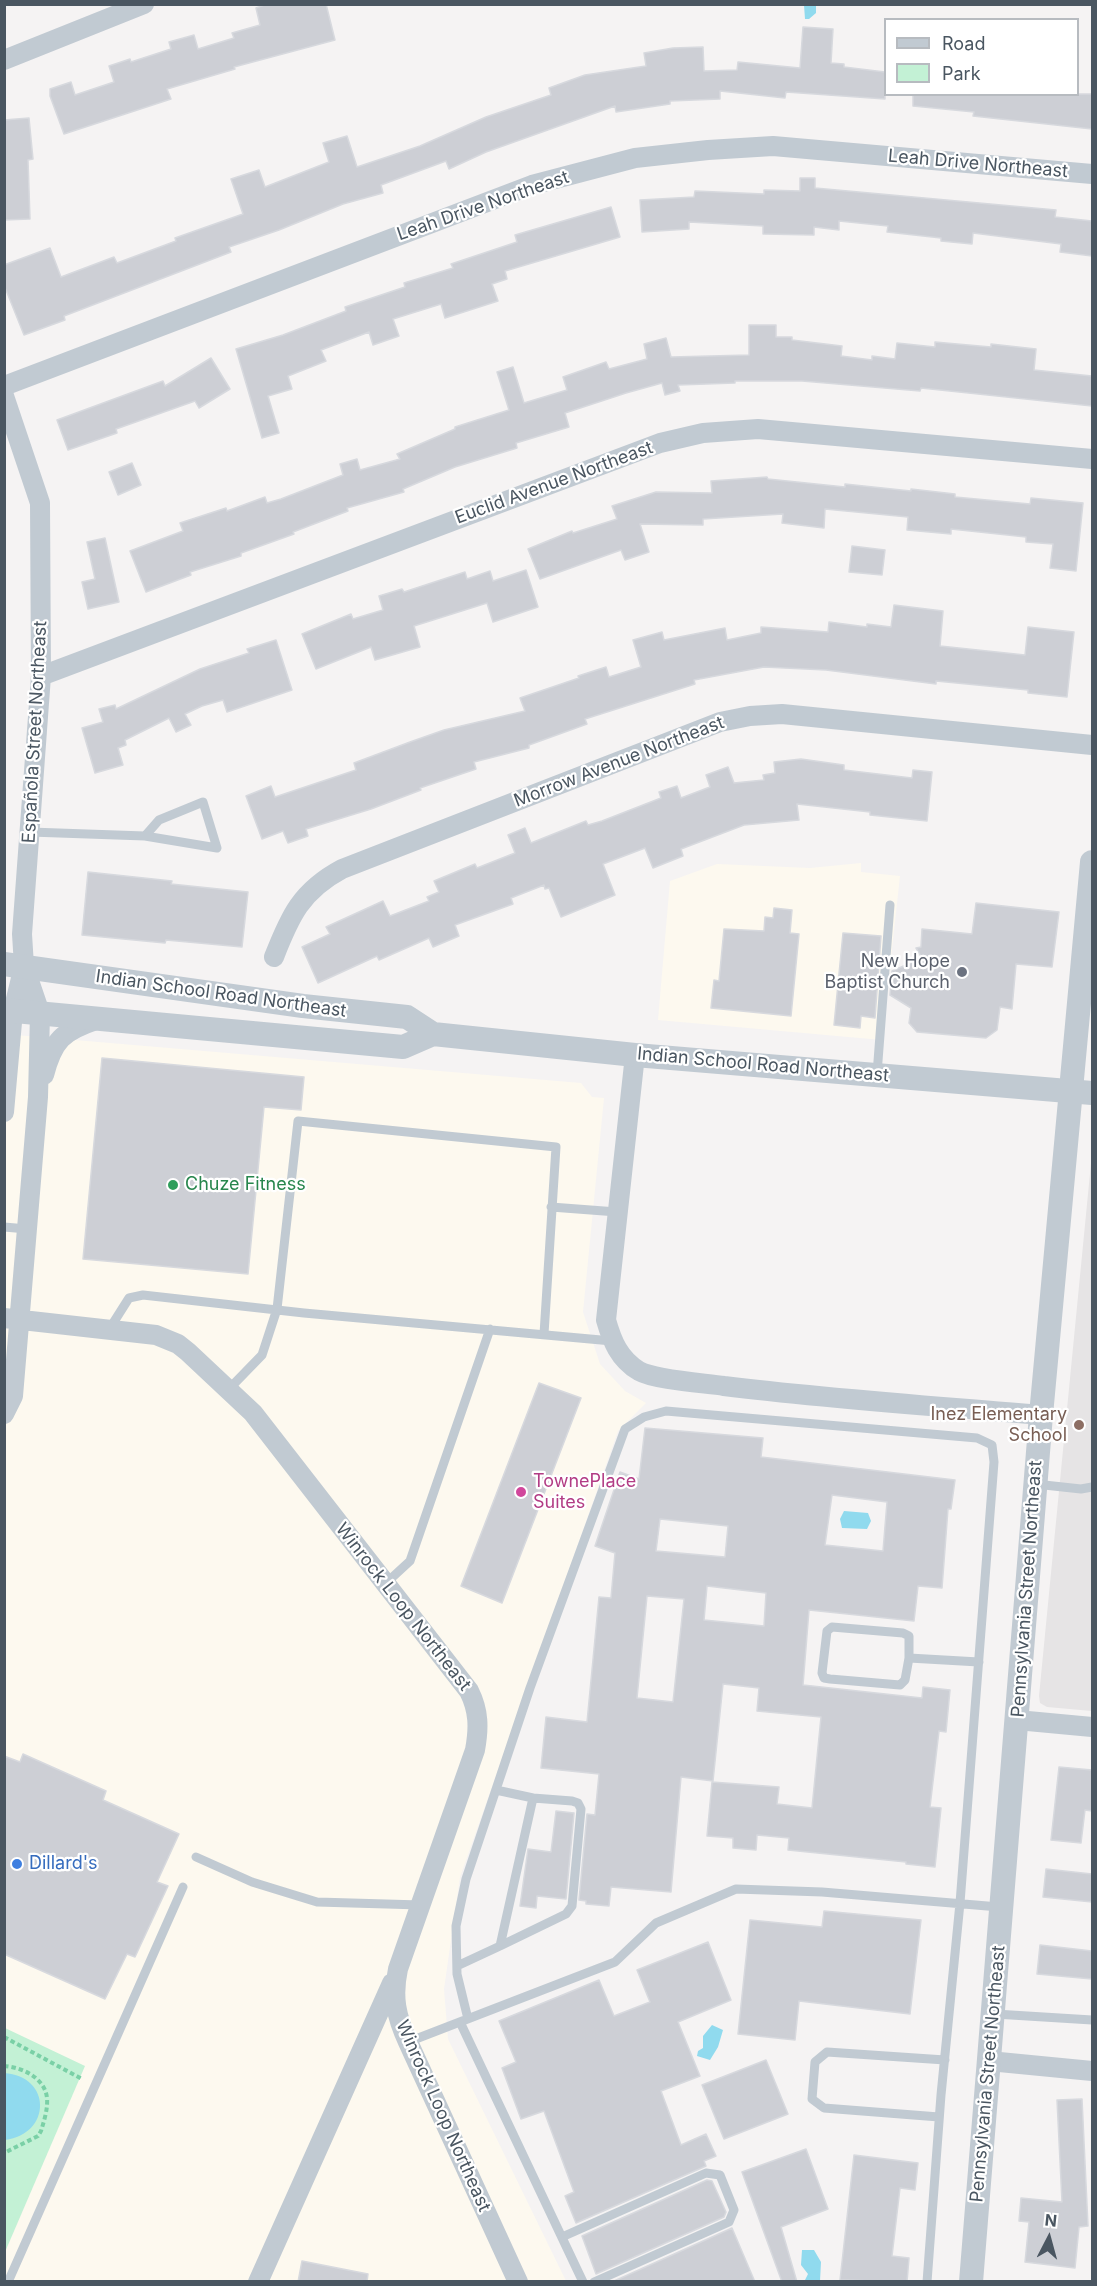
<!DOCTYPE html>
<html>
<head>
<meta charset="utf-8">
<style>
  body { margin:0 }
  #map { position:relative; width:1097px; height:2286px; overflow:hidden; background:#f5f3f3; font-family:Inter,sans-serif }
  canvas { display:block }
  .frame { position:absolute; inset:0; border:6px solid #4a5661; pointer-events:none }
  .legend { position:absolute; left:884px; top:18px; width:195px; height:78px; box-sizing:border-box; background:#fff; border:2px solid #b7bbc0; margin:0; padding:8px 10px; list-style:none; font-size:18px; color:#4a5661 }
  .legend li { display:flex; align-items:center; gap:12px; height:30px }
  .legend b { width:30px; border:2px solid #b7bbc0 }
  .north { position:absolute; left:1019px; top:2208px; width:60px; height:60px; -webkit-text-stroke:4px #fff; paint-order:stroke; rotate:6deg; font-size:16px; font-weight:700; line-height:24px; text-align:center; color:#4a5661 }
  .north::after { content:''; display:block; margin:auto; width:21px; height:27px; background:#4a5661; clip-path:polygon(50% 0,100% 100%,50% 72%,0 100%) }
</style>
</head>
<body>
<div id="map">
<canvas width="1097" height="2286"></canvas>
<div class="frame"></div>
<ul class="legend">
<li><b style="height:8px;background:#c1cad2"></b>Road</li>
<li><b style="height:16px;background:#c3f1d5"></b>Park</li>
</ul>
<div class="north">N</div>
</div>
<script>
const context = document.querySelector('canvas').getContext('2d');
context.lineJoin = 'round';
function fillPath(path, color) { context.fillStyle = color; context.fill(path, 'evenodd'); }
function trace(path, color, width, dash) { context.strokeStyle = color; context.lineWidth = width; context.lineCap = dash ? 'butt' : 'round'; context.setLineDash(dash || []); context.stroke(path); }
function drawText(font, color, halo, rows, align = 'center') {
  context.font = font + ' Inter,sans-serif'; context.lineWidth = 4.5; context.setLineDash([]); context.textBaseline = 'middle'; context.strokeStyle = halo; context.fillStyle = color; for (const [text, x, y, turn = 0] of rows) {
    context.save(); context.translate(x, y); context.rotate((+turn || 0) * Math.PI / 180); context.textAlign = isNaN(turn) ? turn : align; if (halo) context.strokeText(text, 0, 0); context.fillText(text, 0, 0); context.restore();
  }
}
const commercial = new Path2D(`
  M861,863V872L900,876L882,1040L658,1020L670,881L717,864L810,868Z
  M4,1034L581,1083L592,1097L604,1098L583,1312L600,1364L625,1391L646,1403L618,1431L460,1877L444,1989L448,2039L566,2281H5Z`);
const education = new Path2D(`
  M1092,1153V1711L1047,1707L1040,1703L1039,1696Z`);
const green = new Path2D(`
  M5,2028L85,2066L5,2252Z`);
const water = new Path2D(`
  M804,5H816V13L809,19H805Z
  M844,1511L868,1513L871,1521L867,1529L842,1528L840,1519Z
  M712,2025L723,2030L718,2047L710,2060L697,2056L698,2051L703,2048V2036Z
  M4,2073C52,2076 52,2134 5,2140Z
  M802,2250H814L821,2262L820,2281L805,2280L808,2274L801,2265Z`);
const building = new Path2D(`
  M267,4H326L335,40L234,67L235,69L167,89L171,99L64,134L50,96V89L71,82L75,95L114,82L109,66L130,59L131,62L171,49L169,42L194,35L198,49L234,38L232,33L260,25L256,8Z
  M803,27L833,29L831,63L844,64V67L885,72V99L786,92L785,98L720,91V99L670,101V104L616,112L615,106L486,152L449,169L446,161L381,185L383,193L343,204L279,230L229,247L231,252L64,316L65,320L24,335L4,285V265L50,248L61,277L114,257L117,263L176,241L175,238L243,214L231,179L259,170L265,187L329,162L323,143L347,136L357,167L420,146L486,117L551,95L549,88L585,75L646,66L644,53L673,48L703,47L704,71L737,70L738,62L800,68Z
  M913,94H1092V129L973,116L974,112L913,106Z
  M29,118L33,159L28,160L30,219L4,220V120Z
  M800,178H815V188L1056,210L1055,217L1092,221V256L1060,252L1061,244L973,233L972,244L941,241V238L887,232L888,226L839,221V230L814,227V235L763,234V226L689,222V229L642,232L640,200L694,197L695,191L764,194V190L800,191Z
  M611,207L620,237L505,271L507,279L492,284L498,301L445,318L441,304L393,319L399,336L373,345L369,332L321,350L326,361L288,376L292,389L268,396L279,433L262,438L236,349L283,335L346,311L345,307L405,287L404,283L453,268L451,264L517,242L515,235Z
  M749,325H776V337H792V340L842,346L841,356L872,360V356L895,359L897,343L935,347V342L991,347V344L1036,349L1034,370L1092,376V406L921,388L920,391L802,381H735V383L678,385L680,391L665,395L662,383L626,393L565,413L569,427L516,443L517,448L455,467L403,489L404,492L347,508L348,511L293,532L294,534L241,553V556L190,572L191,575L146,592L130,551L183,531L180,523L226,508L227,511L265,497L267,503L281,499L343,475L340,464L357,459L360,470L400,459L397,454L455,429V427L509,410L497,372L513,367L524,403L567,390L563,377L606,362L609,369L647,359L644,344L666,338L671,357L749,355Z
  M211,358L230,389L199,408L195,401L116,429L117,433L68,450L57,420L163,381L165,386Z
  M132,463L141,485L118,495L109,472Z
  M767,477L768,479L845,487V484L911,491V489L955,494V497L1030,504L1031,498L1083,503L1076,571L1050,568L1053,544L1026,542V537L951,529V534L907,530L908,517L825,509L824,528L782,523L783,514L703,519V525L640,524L649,552L625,560L621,550L540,579L528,549L572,531L573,533L617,519L612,506L656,492L712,493L711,481Z
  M105,538L119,602L88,609L82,582L95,579L87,542Z
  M852,546L885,550L882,575L849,572Z
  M526,570L538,607L493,622L487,603L414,626L420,647L375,660L371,647L316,669L302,634L351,614L353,619L383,610L379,596L402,589L404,592L465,572L467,579L490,571L493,581Z
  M894,605L943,611L940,646L1025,655L1028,627L1074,632L1067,697L1028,693V690L936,681V684L826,670L764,667L694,680L695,684L585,719L587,724L529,745V748L474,762L476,769L420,788L421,790L371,809L306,829L308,836L288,843L283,831L262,839L246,796L271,786L275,797L356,770L354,763L410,742L444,730L525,711L520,698L579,678L578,676L606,667L609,677L641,667L633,640L662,632L664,640L725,628L727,640L761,633V627L828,632L829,622L867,627V624L891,627Z
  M276,640L292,690L227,712L223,700L202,706L185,714L191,725L176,732L169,718L125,740L126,745L118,748L123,765L95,773L82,728L103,722L99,709L115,705L116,709L200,669L249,653L247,649Z
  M801,759L844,765V770L912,778L913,770L932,772L927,821L870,815V812L797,804L799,820L744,825L681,849L683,856L653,868L645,848L603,864L615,895L561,917L549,888L545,889L544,885L511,898L513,904L455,925L459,936L433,947L429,938L379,960L377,956L318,983L302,947L330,934L326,927L383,901L390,916L429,901L427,897L439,892L434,881L475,864L477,868L515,853L508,835L525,828L531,843L586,821L588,825L602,821L661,798L659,792L677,786L681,798L710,787L706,775L728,767L734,783L764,780L763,775L775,773L774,762Z
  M88,872L172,881L171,884L248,892L242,947L166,940L165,943L82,935Z
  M976,903L1059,912L1052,967L1016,964L1012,1009L1000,1007L997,1030L986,1038L917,1032L909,1023L911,1008L890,995L892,971L922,958L916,948L921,947L922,929L972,934Z
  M774,908L792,910L790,933L799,934L791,1016L711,1008L714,980L719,981L724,929L764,931L765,917L773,918Z
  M843,933L881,936L875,1018L861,1016L860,1028L834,1025Z
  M102,1058L304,1077L301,1110L264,1107L248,1274L83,1259Z
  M539,1383L581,1398L502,1603L461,1586Z
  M645,1428L763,1438L761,1457L955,1480L951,1509H948L942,1588L918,1586L914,1621L809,1610L803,1685L922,1698L923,1687L950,1690L946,1732L939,1731L930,1807L941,1808L935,1867L906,1864V1862L788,1850L789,1838L757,1835L756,1850L733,1848V1838L707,1836L712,1782L779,1787L777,1804L812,1808L821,1717L757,1711L759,1688L723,1684L713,1781L681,1777L671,1892L611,1887L609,1906L586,1904V1901L579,1900L587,1814L595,1815L599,1774L541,1768L546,1717L587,1722L599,1597L611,1598L615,1553L595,1546L620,1472L639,1479ZM832,1495L887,1502L883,1551L825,1545ZM660,1519L728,1526L725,1557L656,1551ZM707,1586L766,1593L764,1626L704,1620ZM647,1596L684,1599L673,1702L637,1698Z
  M23,1754L106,1791L103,1800L179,1834L157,1882L168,1886L135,1957L127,1954L105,1999L4,1954V1756L20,1762Z
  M1059,1767L1092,1770V1811L1085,1810L1081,1843L1051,1840Z
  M556,1811L574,1813L566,1899L537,1896L536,1908L520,1906L528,1849L551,1852Z
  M1046,1869L1092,1874V1902L1043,1897Z
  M824,1911L921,1920L910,2014L799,2001L795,2040L738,2034L750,1920L822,1927Z
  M708,1942L731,2000L678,2022L700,2076L661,2091L681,2145L706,2134L716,2156L704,2161L706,2166L576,2223L565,2196L574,2192L544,2111L521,2119L502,2068L516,2062L499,2021L599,1980L614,2016L650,2002L637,1970Z
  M1040,1945L1092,1951V1979L1037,1974Z
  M766,2060L788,2114L724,2139L702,2085Z
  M1082,2099L1088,2226L1079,2227L1075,2268L1025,2262L1029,2222L1019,2221L1021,2198L1062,2202L1057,2100Z
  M806,2149L828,2209L781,2227L797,2282H782L742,2172Z
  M854,2155L918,2163L915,2190L900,2188L892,2256L909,2258L907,2282L840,2280Z
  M707,2180L712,2181L726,2212L724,2217L596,2274L582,2236Z
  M732,2228L755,2282H612Z
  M302,2261L368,2274L367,2282H298Z`);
const path = new Path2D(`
  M4,2037L82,2079
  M4,2066C22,2067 45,2078 47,2098C48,2109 44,2121 41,2131L38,2136L4,2153`);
const service = new Path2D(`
  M30,832L145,836L217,848L203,802L159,820L145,836
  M877,1074L890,905
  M551,1207L617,1212
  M4,1227L27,1229
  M110,1328L129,1298L143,1295L304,1313L612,1341
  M228,1390L262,1355L277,1309L298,1121L556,1147L544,1334
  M1035,1484L1081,1489L1092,1487
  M385,1584L410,1561L490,1329
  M909,1658L905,1680L900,1685L830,1679L824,1678L822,1673L827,1631L832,1627L903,1633L909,1636V1658L979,1662
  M196,1857L252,1882L317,1902L421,1905
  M500,1946L566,1914L572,1906L581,1809L578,1803L572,1801L533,1798
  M457,1966L500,1946L533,1798L496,1790
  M995,2014L1092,2020
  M468,2019L457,1974L456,1926L466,1879L530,1688L625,1429L644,1417L666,1411L977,1438L992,1445L994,1462L960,1903L941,2095L927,2282
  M460,2022L583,2282
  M408,2042L615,1962L656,1923L736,1889L822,1892L999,1907
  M939,2117L824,2108L812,2099L815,2062L827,2052L945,2060
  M562,2237L706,2173L720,2175L734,2210L729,2222L594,2282
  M8,2282L183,1887`);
const minor = new Path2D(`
  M4,60L144,4
  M4,386L532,185L635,158L708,150L773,146L1092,174
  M4,396L40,503L41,676L22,934L24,966L40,1013L38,1097L13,1396L4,1414
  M41,676L660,443L703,433L758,429L1092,459
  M274,957C290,916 301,891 342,869L720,722L750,716L782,714L1092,745
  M635,1055L606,1320C612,1341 619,1359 639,1371C655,1380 704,1383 724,1386C829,1399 935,1406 1041,1415
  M44,1075C53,1040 63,1031 96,1020
  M4,1112L13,1011L24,966
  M4,1318L156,1335L178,1344L188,1352L253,1413L469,1691C479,1711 479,1728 475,1750L398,1969C392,1997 396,2016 408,2042L518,2282
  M1017,1720L1092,1727
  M989,2061L1092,2071
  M258,2282L392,1983`);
const tertiary = new Path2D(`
  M4,964L303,1006L407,1017L433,1034L635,1055L1092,1093
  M4,1010L403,1047L433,1034
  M971,2282L1041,1415L1092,862`);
const markers = [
  [962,972,6,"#6b7280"],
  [173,1185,6,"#2e9e5b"],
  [1079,1425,6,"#8d6e63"],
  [521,1492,6,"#d1479c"],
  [17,1864,6,"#3f7fe0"]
];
const streetNames = [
  ["Leah Drive Northeast",978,164,5],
  ["Leah Drive Northeast",483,206,-19],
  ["Euclid Avenue Northeast",554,483,-20],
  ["Española Street Northeast",35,732,-87],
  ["Morrow Avenue Northeast",619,762,-21],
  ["Indian School Road Northeast",221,994,8],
  ["Indian School Road Northeast",763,1065,5],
  ["Pennsylvania Street Northeast",1027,1589,-86],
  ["Winrock Loop Northeast",403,1607,52],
  ["Pennsylvania Street Northeast",988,2074,-85],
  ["Winrock Loop Northeast",443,2116,66]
];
const worshipNames = [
  ["New Hope",950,962],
  ["Baptist Church",950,983]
];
const leisureNames = [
  ["Chuze Fitness",185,1185]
];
const educationNames = [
  ["Inez Elementary",1067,1415],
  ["School",1067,1436]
];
const hotelNames = [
  ["TownePlace",533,1482],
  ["Suites",533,1503]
];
const shopNames = [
  ["Dillard's",29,1864]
];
fillPath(commercial, '#fdf9ef');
fillPath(education, '#e6e4e5');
fillPath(green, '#c3f1d5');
fillPath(water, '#90daee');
fillPath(building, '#cdcfd5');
trace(building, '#d7d9de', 1.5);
trace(path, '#7ad0a6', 4, [4.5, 3]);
trace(service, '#c1cad2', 9);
trace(minor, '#c1cad2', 20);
trace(tertiary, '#c1cad2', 24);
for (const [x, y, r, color] of markers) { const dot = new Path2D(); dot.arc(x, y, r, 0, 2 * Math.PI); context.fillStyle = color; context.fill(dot); trace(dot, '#fff', 2); }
drawText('18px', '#4a5661', '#fff', streetNames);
drawText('18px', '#5b616d', '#fff', worshipNames, 'right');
drawText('18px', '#27864d', '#fff', leisureNames, 'left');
drawText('18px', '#785e54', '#fff', educationNames, 'right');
drawText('18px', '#b23c85', '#fff', hotelNames, 'left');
drawText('18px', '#366cbe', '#fff', shopNames, 'left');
</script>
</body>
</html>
